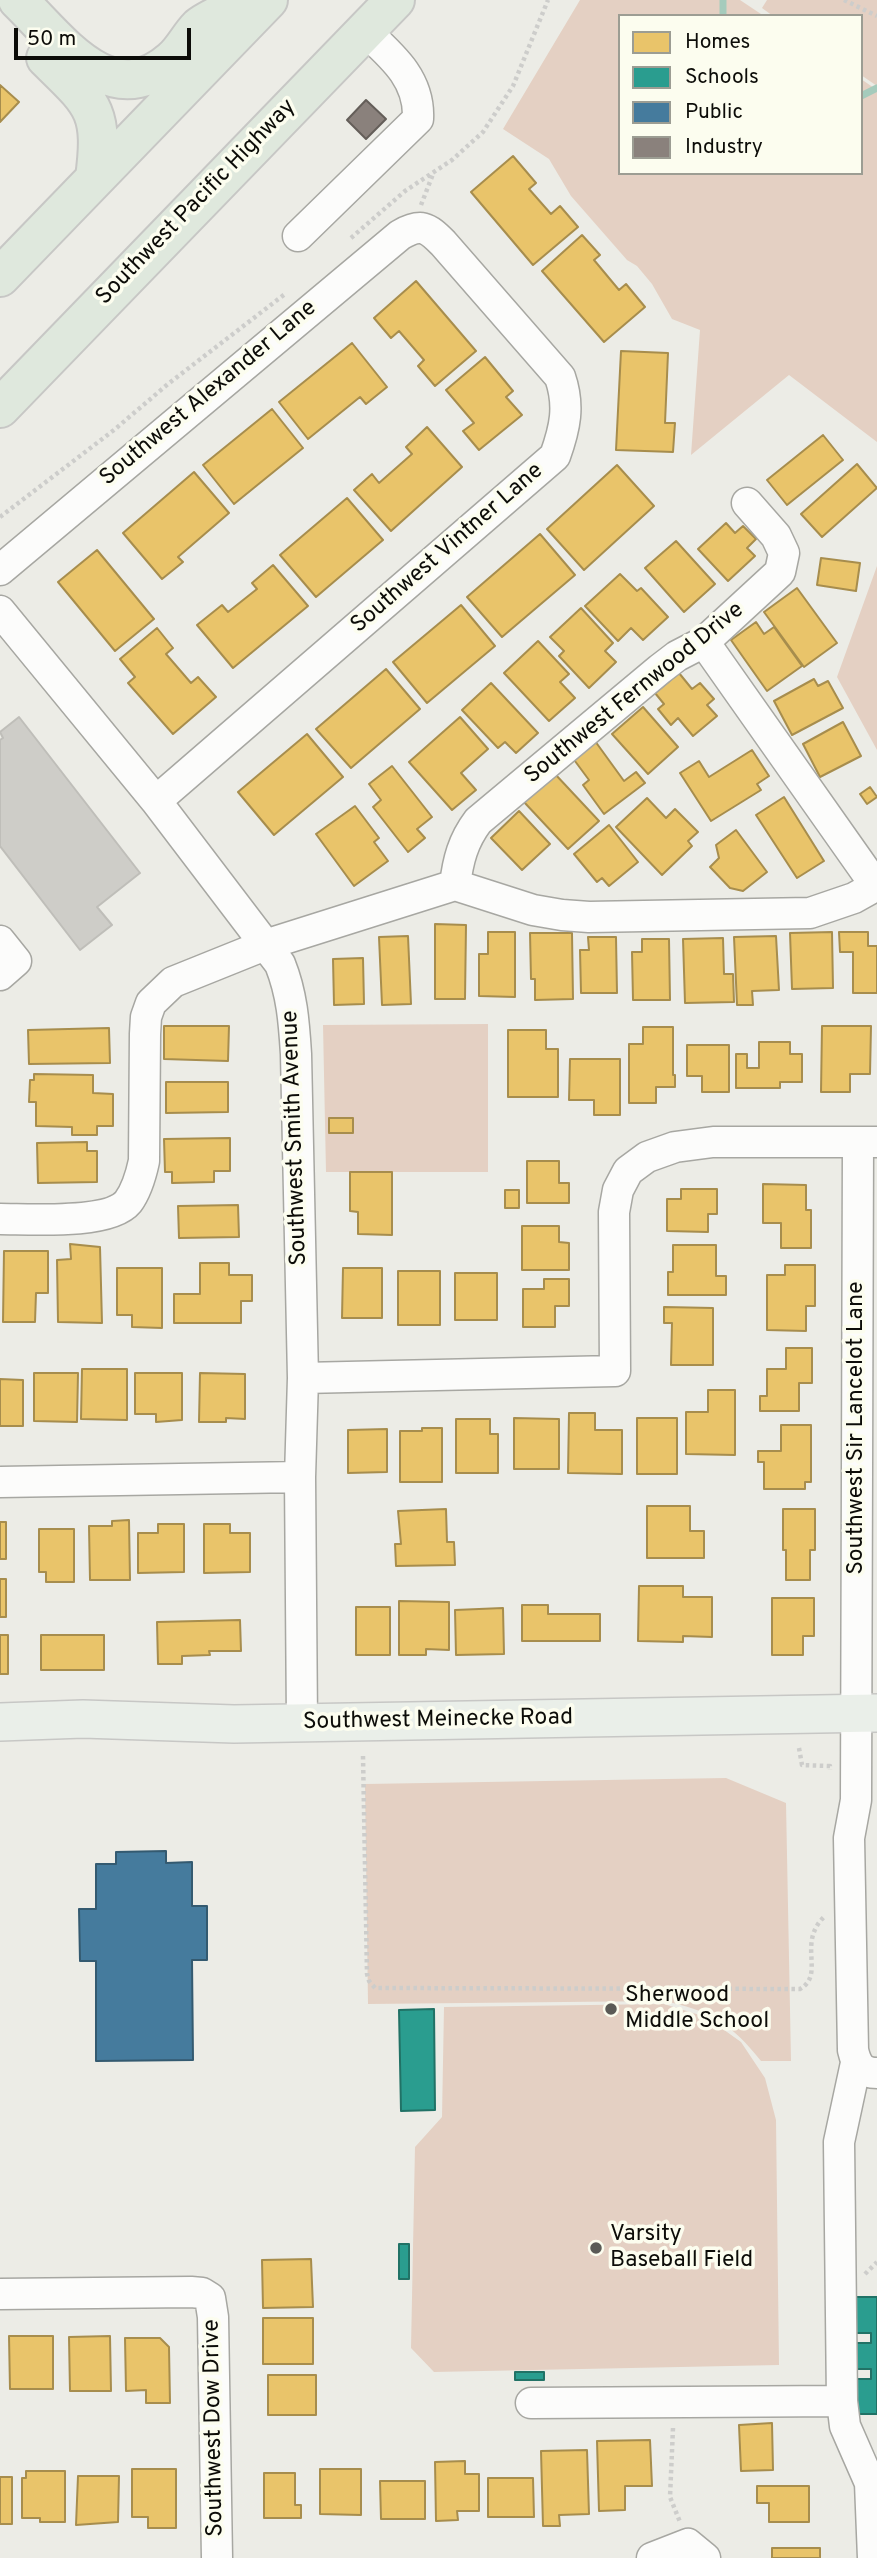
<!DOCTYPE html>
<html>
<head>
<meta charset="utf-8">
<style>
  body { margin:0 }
  #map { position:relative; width:877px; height:2558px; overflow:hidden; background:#ecece6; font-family:Overpass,sans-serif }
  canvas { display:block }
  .legend { position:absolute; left:618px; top:14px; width:245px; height:161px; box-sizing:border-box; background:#fcfdef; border:2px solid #9c9d93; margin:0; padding:9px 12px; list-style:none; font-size:21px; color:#0c0c08 }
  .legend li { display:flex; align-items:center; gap:14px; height:35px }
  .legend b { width:35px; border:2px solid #9c9d93 }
  .scale { position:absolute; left:14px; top:28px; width:177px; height:32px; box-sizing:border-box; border:4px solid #0c0c08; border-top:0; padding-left:9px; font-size:21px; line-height:24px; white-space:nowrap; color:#0c0c08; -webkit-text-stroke:5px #fcfdef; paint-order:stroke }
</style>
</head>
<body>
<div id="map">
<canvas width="877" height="2558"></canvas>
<ul class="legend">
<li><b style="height:19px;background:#e9c46a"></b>Homes</li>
<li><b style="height:19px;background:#2a9d8f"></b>Schools</li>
<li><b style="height:19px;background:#457b9d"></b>Public</li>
<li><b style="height:19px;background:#8a817c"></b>Industry</li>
</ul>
<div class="scale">50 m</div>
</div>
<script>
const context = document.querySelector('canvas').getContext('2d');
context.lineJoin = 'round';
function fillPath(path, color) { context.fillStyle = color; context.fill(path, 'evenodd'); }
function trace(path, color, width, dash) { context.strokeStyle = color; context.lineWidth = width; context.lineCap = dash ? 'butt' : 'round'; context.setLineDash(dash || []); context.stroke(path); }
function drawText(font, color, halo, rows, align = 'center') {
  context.font = font + ' Overpass,sans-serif'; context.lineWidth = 7; context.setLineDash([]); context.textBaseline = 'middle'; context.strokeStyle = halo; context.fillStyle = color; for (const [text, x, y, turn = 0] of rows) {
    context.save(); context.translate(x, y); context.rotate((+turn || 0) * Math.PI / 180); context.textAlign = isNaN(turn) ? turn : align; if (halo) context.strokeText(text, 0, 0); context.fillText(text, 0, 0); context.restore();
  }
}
const green = new Path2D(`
  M580,0H740L764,16H620V173H861V79L877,90V442L789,375L691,455L700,330L672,319L652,284L637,266L627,260L571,196L549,159L503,129Z
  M767,0H877V86L861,75V16H773L762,8Z
  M877,566V750L837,677Z
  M488,1024V1172H326L323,1025Z
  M726,1778L786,1803L791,2061H761C733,2025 708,2009 663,2001L368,2004L365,1784Z
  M664,2004L706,2017L741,2042L765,2078L776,2120L779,2365L434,2372L411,2348L415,2147L442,2117L444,2007Z`);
const homes = new Path2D(`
  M0,85L19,102L0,122Z
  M513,156L536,183L529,189L551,214L560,206L578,227L533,265L471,192Z
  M582,235L600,255L594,260L619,290L626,284L645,307L604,342L542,271Z
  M416,281L476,351L435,386L418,366L424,360L399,331L391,338L374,318Z
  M352,343L387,387L366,404L360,397L308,439L279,402Z
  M621,351L668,353L665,423H675L673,452L616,450Z
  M485,357L513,391L506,397L522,415L479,450L463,431L474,423L446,390Z
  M272,409L303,448L234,504L203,465Z
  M427,427L462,467L391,531L354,490L372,474L379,483L412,454L406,447Z
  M823,435L843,460L787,505L767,480Z
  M857,464L877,488L822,537L801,514Z
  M617,465L654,506L584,570L547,529Z
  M194,472L229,513L178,557L183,562L162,579L123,533Z
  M347,498L383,540L316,597L280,555Z
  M726,523L735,533L743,526L756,539L747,548L755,556L728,581L698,549Z
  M540,534L575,575L502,637L467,597Z
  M676,541L715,584L684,612L645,568Z
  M97,550L154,619L115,651L58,582Z
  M821,558L860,563L856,591L817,585Z
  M273,565L308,606L233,668L197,625L222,605L228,612L257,589L252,583Z
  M620,574L637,591L641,588L668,617L643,640L631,628L618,641L585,606Z
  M797,588L837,643L804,667L764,612Z
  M461,605L495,646L427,703L393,662Z
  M581,608L613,643L605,651L616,662L589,688L559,656L564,651L550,637Z
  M756,622L764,634L774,627L802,666L767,691L731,640Z
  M157,628L173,648L166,654L191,683L198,677L216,697L173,734L128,683L135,677L120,659Z
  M538,641L569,674L560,682L575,698L549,721L504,673Z
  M386,669L420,709L351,768L316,729Z
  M679,673L692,689L700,683L714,699L707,705L717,716L693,736L678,718L671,725L658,709L664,704L655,693Z
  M814,679L818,686L828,681L843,708L792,735L774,701Z
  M491,683L538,733L516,753L505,742L498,748L462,710Z
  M643,707L678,747L648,774L612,734Z
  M460,717L488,749L461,773L476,790L452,810L409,762Z
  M843,722L861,756L820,777L803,744Z
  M307,734L343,777L274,835L238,792Z
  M595,741L624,781L636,772L645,783L604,814L583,785L589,780L572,757Z
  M752,750L769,776L757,784L761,790L711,821L680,773L699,761L709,777Z
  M392,766L432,817L417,829L425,838L408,852L373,807L381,800L369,784Z
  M555,774L599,821L568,849L524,802Z
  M870,787L877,797L867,804L860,794Z
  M784,797L824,861L797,878L756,815Z
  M647,798L666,818L675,809L698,832L688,841L692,846L662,875L616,827Z
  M355,806L379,838L374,842L388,861L354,886L316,834Z
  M519,811L550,844L522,870L491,838Z
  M609,825L638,862L609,886L602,878L597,882L574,854Z
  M736,830L767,872L743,891L730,888L710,867L719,858L716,845Z
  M435,924L466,925L465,999H435Z
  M488,932H515V997L479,996V954H488Z
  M832,932L833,988L792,989L790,933Z
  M839,932H868V946H877V993H853V952H840Z
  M530,933H572L573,999L535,1000V979H531Z
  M408,936L411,1004L382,1005L379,937Z
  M776,936L779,990L752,991L753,1005H737L734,937Z
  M588,937H616L617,993H581L580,950H589Z
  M723,938L724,974H733L734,1002L685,1003L683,939Z
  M642,939H669L670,1000H633L632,952H642Z
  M363,958L364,1004L334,1005L333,959Z
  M164,1026H229L228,1061L164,1059Z
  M822,1026H871L870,1074H850V1092H821Z
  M643,1027H673V1075H675V1087H656V1103H629V1044H643Z
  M109,1028L110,1063L29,1064L28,1030Z
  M508,1030H546V1049H558V1097H508Z
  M759,1042H790V1054H802V1082H780V1088H736V1054H747V1068H759Z
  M687,1045H729V1092H702V1076H687Z
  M570,1059H620V1115H594V1100H569Z
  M34,1074L93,1075V1093L113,1094V1126H97V1135H72V1127L36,1126V1102H29L30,1080H34Z
  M166,1082H228V1112L166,1113Z
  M329,1118H353V1133H329Z
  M230,1138V1171H214V1182L172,1183V1172H165L164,1139Z
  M87,1142V1151H97V1182L38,1183L37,1143Z
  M527,1161H559V1183H569V1203H527Z
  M350,1172H392V1235L358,1234V1212L350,1211Z
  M763,1184L806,1185V1210H811V1248H781V1223H763Z
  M681,1189H717V1214H708V1232L667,1231V1199H681Z
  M505,1190H519V1208H505Z
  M238,1205L239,1237L179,1238L178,1206Z
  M522,1226H559V1242L569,1243V1270H522Z
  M70,1244L100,1247L102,1323L58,1322L57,1260L71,1259Z
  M673,1245H716V1276H726V1295H668V1272H673Z
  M4,1251H48V1293H36L35,1322H3Z
  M200,1263H229V1275H252V1301H241V1323H174V1294H200Z
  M785,1265H815V1306H806V1331L767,1330V1275H785Z
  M117,1268H162V1328L132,1327V1315H117Z
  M343,1268H382V1318H342Z
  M398,1271H440V1325H398Z
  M455,1273H497V1320H455Z
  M544,1279H569V1306H555V1327H523V1289H544Z
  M664,1307L713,1308V1365H671L672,1323H664Z
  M786,1348H812V1383H799V1411H760V1396H767V1369H786Z
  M82,1369H127V1420L81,1419Z
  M34,1373H78L77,1422L34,1421Z
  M135,1373H182V1420L156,1422V1414H135Z
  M200,1373L245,1374V1419L226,1418V1422H199Z
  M0,1379L23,1380V1426H0Z
  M708,1390H735V1455L686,1454V1412H708Z
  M569,1413H595V1430H622V1474L568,1473Z
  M514,1418L559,1419V1469H514Z
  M637,1418H677V1474H637Z
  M456,1419H490V1434H498V1473H456Z
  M781,1425H811V1482H805V1489H764V1462H758V1451H781Z
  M422,1428H442V1482H400V1431H422Z
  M387,1429V1472L348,1473V1430Z
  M647,1506H690V1531H704V1558H647Z
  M446,1509L447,1542H454L455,1565L396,1566L395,1544H401L398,1511Z
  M783,1509H815V1550H810V1580H786V1550H783Z
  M129,1520L130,1580H90L89,1526H112V1521Z
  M0,1522H6V1559H0Z
  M158,1524H184V1572L138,1573V1533H158Z
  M204,1524H230V1533H250V1572L204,1573Z
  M39,1529H74V1582H46V1572H39Z
  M0,1579H6V1617H0Z
  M639,1586H683V1597H712V1637L683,1636V1642L638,1641Z
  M772,1598H814V1636H803V1655H772Z
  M399,1601L449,1602V1650L426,1649V1655H399Z
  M522,1605H548V1614H600V1641H522Z
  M356,1607H390V1655H356Z
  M503,1608L504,1654L456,1655L455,1610Z
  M240,1620L241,1651H209L210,1655L182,1656V1664H158L157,1622Z
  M0,1635H8V1674H0Z
  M41,1635H104V1670H41Z
  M311,2259L313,2307L263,2308L262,2260Z
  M263,2318H313V2364H263Z
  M9,2336H53V2389H10Z
  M110,2336L111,2391H70L69,2337Z
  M125,2338H160L169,2347L170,2403H146V2390L126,2391Z
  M268,2375H316V2415H268Z
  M772,2423L773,2470L741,2471L739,2425Z
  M650,2440L652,2486H625V2510L599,2511L597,2441Z
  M587,2450L589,2514L559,2515L560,2526H543L541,2451Z
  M465,2461V2474H479V2511H457L458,2520L436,2521L435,2462Z
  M132,2469H176V2528H148V2517H132Z
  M320,2469H361V2515L320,2514Z
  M26,2471H65V2522H40V2518H22V2478H26Z
  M264,2473H295V2505H301V2518H264Z
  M78,2476H119L118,2522L76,2525Z
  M0,2477H12V2524H0Z
  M488,2478H533L534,2517H488Z
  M380,2481H425V2519H381Z
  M757,2486H809V2522H769V2503H757Z
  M772,2548H820V2558H772Z`);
const schools = new Path2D(`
  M434,2009L435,2110L401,2111L399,2010Z
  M399,2244H409V2279H399Z
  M855,2297H877V2414H858L856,2379H871V2369H853L852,2343H871V2333H855Z
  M515,2372H544V2380H515Z`);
const public = new Path2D(`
  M166,1851V1863L192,1862V1906H207V1960H192L193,2060L96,2061V1961H80L79,1909H96V1864H116V1852Z`);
const industry = new Path2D(`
  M366,100L386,119L366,139L347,120Z`);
const stream = new Path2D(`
  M723,16V0
  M861,96L877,88`);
const building = new Path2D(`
  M19,717L140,873L97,907L112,925L80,950L0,846V740L3,738L0,732Z`);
const path = new Path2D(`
  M844,0L877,16
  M421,205L433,174
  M351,238L405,191L452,160L483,132L513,86L548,0
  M0,517L114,430L168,384L285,294
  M799,1748L802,1765L830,1766V1770
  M363,1756L367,1974L369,1981L375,1988L800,1989C826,1974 796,1943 825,1916
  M865,2274L877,2262
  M673,2428L670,2497L680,2522`);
const minor = new Path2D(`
  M298,236L418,119C420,79 392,56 365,31
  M0,570L400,235C421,223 427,227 443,243L560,377C570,406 565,428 555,456L156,801
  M0,611L156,801L280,964C292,994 294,1022 296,1054L303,1378L300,1477L302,1723
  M704,642L876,886
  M455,885C458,860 463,841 478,821L660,669L677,656L704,642L780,572L784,553L776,536L747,503
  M0,941L16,961L0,975
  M858,1142L856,1800L849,1838L853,2050C856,2064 861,2073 877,2073
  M0,1219C29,1219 109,1225 128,1202C137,1190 141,1175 144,1161L145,1034L146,1017L151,1003L173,982L265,945L455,885L533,910L562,915L589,917L810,913L854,898L877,885
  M303,1378L615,1371L614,1212L618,1190L628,1171L647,1157L675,1147L713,1142H876
  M0,1482L300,1477
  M856,2063L839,2142L842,2401L845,2426L870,2483L873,2558
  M0,2294L191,2292L202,2293L210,2298L213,2317L217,2558
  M531,2403L842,2401
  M652,2558L688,2544L705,2558`);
const major = new Path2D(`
  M0,1722L83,1719L234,1724L877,1713`);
const highway = new Path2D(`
  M18,0C60,41 110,114 172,60C183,51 189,37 199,27C211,17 238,7 252,0
  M46,58C93,104 104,110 95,178
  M0,277L268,0
  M0,408L395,0`);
const markers = [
  [611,2009,7,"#5a5a56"],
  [596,2248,7,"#5a5a56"]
];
const streetNames = [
  ["Southwest Pacific Highway",197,203,-46],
  ["Southwest Alexander Lane",209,394,-40],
  ["Southwest Vintner Lane",448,549,-41],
  ["Southwest Fernwood Drive",635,694,-39],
  ["Southwest Smith Avenue",296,1138,-92],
  ["Southwest Sir Lancelot Lane",857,1428,-90],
  ["Southwest Meinecke Road",438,1721,-1],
  ["Southwest Dow Drive",215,2428,-91]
];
const poiNames = [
  ["Sherwood",625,1996],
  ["Middle School",625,2022],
  ["Varsity",610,2235],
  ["Baseball Field",610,2261]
];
fillPath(green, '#e4d0c3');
fillPath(homes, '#e9c46a');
trace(homes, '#a78d4d', 2);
fillPath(schools, '#2a9d8f');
trace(schools, '#217266', 2);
fillPath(public, '#457b9d');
trace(public, '#345a70', 2);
fillPath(industry, '#8a817c');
trace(industry, '#645e59', 2);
trace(stream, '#a5cbbc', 7);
fillPath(building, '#cecdc8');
trace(building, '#bfbeb9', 2);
trace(minor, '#a7a7a2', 33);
trace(major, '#c7c7c5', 40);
trace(highway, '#c7c7c5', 42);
trace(path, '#cdcdcb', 4.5, [3.5, 3.5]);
trace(minor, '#fcfcfb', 30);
trace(major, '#eaefe9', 37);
trace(highway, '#dfe8dd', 38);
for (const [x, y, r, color] of markers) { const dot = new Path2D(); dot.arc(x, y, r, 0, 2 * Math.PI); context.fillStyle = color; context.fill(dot); trace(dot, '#fcfdef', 2.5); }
drawText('23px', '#0c0c08', '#fcfdef', streetNames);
drawText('23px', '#0c0c08', '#fcfdef', poiNames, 'left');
</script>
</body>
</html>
